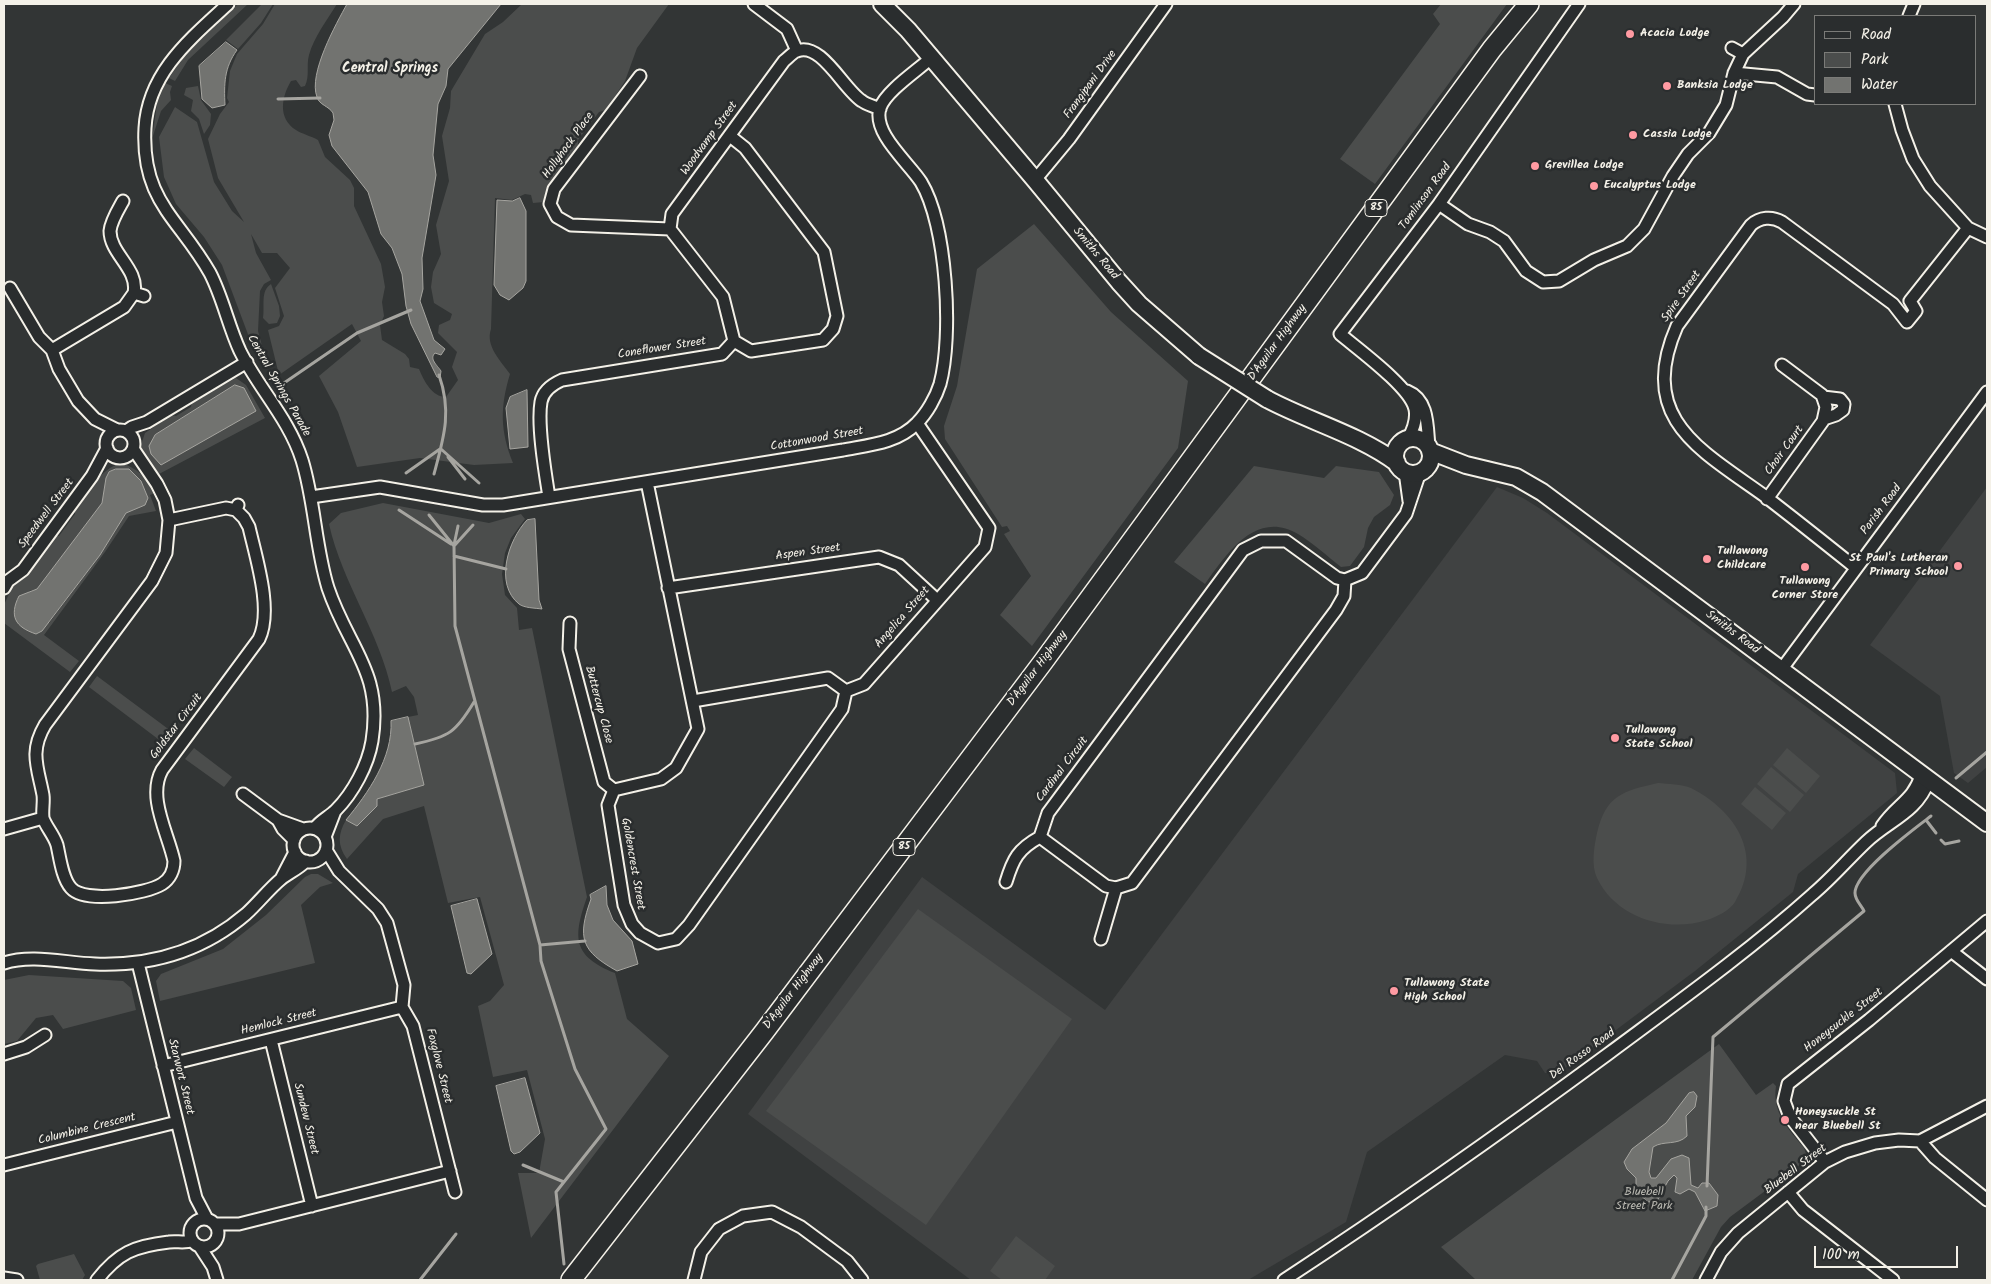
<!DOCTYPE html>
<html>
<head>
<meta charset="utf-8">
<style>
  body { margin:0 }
  #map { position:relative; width:1991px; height:1284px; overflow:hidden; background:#323535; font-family:Kalam,sans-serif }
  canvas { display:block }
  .frame { position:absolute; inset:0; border:5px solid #f4f1e8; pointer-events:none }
  .legend { position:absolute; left:1814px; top:15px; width:162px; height:90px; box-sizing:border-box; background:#2a2d2e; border:1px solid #7b7b78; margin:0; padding:6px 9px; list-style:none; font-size:15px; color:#f4f1e8 }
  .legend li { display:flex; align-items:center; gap:10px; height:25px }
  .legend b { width:25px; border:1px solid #7b7b78 }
  .scale { position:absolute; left:1814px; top:1246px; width:144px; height:22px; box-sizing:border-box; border:2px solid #f4f1e8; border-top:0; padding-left:6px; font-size:15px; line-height:18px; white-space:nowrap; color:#f4f1e8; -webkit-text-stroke:4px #2a2d2e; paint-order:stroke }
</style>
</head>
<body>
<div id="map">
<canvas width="1991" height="1284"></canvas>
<div class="frame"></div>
<ul class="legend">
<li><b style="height:6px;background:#2a2d2e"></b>Road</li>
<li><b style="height:14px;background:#4b4d4c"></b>Park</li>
<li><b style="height:14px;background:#727370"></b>Water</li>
</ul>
<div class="scale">100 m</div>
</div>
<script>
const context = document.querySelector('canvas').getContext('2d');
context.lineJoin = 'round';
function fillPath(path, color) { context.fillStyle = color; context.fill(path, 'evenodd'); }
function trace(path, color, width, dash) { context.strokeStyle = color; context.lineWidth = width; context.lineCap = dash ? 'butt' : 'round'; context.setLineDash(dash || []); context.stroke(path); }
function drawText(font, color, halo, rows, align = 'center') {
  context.font = font + ' Kalam,sans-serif'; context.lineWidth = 5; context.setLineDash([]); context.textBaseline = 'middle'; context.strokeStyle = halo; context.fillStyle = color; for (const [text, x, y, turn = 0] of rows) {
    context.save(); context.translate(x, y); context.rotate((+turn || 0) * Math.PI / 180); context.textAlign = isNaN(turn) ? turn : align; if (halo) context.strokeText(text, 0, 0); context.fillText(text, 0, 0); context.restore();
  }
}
const built = new Path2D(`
  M1497,487L1523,498L1547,513L1895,773L1897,793L1798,874L1793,892L1695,971L1557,1074L1545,1073L1537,1061L1505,1055L1367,1152L1346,1222L1248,1280H971L748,1114L922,877L1105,1010Z
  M1987,487V767L1968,783L1954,773L1940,696L1870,645Z`);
const green = new Path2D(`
  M238,4H248L188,60L175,81L169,78L186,53Z
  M262,4H273L261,23L238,49L226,40Z
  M275,4H337C327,20 314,37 309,55C306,66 310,75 305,86L301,87L296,80L291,81C282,96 277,118 296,130C302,134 311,136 318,140L325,157L350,180L354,188V206L381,264L385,287L382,302L384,316L380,325L382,340L405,354L409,359L410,367L419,369C424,381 432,397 446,397L458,380L452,367L457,352L438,333L439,325L450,320L452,314L434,303L431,287L433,272L441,254L436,225L449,181L442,136L450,108L451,91L485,34L503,22L522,4H669L637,48L625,81L606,110L599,112L578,140V147L549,185L544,202L533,203L531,195L525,194L512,200L495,198L491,329C485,346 501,361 510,374C500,407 500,431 513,463L474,465L420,458L357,467L338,412L319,376L361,341L352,324L279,375L268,330L279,326L284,316L275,288L290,268L277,253H262L251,234L256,253L271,280L264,284L260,291L258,331L264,353V363L249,337L222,265L204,237L176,204L164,177L159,137L175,107L197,122L214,182L232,211L244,222L218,178L208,139L220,114L229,102L227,98L230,71L237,54L263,24Z
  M1441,4H1507L1375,184L1340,159L1440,24L1433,14Z
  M165,83L172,86L170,92L171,100L161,111L152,139L157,104Z
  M198,86L201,100L211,114L210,125L204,134L199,119L191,111L193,100L184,95L186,88Z
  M1034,224L1111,312L1188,381L1178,448L1032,646L1000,615L1031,576L1004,534L1010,531L1007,526L1002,527L945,439L944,426L957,386L977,269Z
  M271,284L279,306L280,316L277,323L269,324L263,318C265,306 260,291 271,284Z
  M236,378L246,385L265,418L159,474L145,458L140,448L145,433L171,415L176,416L191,407L192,402Z
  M121,463C137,468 148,478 155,493L150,495L156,511L129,516L105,552L44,635L79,661L70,672L4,623V605L12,587L24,578L55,536H59L75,514L74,510C87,493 100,469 121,463ZM129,469L141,481L148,498L145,504L126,513L100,555L49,623L29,591L37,589L102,503L106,478Z
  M1254,466L1324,478L1336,466L1379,472L1394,495L1390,505L1374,517L1368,528L1364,547L1350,566L1341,567C1327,556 1313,543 1298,534C1255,509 1226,555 1205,584L1174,562Z
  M383,503L489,523L521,514L525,519L511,538L505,553L502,574L505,595L517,608L519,630L532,628L587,897C573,937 572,956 615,973L627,1019L669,1056L531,1238L518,1173H539L545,1139L527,1070L493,1077L478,1006L490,1001L504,985L480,897L448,903L424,806L383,819L347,859C337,845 338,834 346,820L357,826L377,806V799L424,785L408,717L418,715L414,697L406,686L392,692C380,633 342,583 329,524L341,513Z
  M97,676L175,734L166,745L89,687Z
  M194,748L232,777L224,787L185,759Z
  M1787,748L1820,776L1806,793L1773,765Z
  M1771,767L1804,795L1790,812L1757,784Z
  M1658,783C1668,784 1682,784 1691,788C1736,811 1764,855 1735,902C1730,910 1717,917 1707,920C1667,933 1616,918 1597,878C1591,865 1594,847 1597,833C1606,795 1623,791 1658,783Z
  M1755,787L1786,813L1772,830L1741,804Z
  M311,874H318L333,883L320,887L301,905L315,963L160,1001L156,981L161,974L223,949L266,915L305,877Z
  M918,909L1072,1019L926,1225L766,1111Z
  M29,975L123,981L131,988L136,1010L63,1029L53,1015L36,1018L17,1041L4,1044V980Z
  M1719,1044L1756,1095L1773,1083L1776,1086C1772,1113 1788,1128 1804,1148L1806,1154L1800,1165L1730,1217L1721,1227L1692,1280H1476L1441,1247Z
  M1016,1236L1055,1266L1045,1280H1002L990,1271Z
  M74,1254L85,1275L82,1280H40L36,1266L38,1264Z`);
const water = new Path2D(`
  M347,4H501L448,69L446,86L438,104L433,155L436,175L422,258L423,289L420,301L434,340L445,349L441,355L435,353C429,359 437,365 441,371L440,378L437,377L411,324L406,306L402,274L392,248L381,234L368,192L332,146L329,135L334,120L333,113C329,106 319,105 317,97C308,74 336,24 347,4Z
  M226,42L237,50C224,68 224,84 225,105L212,108L202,99L199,66Z
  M520,198L526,211V281L523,288L509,300L500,295L494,285L497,200L512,201Z
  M235,385L244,388L256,411L161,465L151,454L149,446L155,435Z
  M527,390L528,447L510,449L506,408L510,397Z
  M116,469H129L141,481L148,498L145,505L126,513L100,555L42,631L36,634C15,627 9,616 19,596L37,589L102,503L106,478L109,472Z
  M535,519L539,600L542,609C535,608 524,608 519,604C494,584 508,540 527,520Z
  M408,717L424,785L377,799V806L357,826L346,820C368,793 393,758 391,721Z
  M606,886L607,905L613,920L632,941L638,964L617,971C581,951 577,938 591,899L590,895Z
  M477,899L492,954L471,974L467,973L451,906Z
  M525,1078L540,1133L520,1152L514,1154L511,1151L496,1086Z
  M1694,1092L1697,1096L1695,1107L1686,1116L1687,1136C1677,1146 1664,1140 1653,1147L1649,1172L1651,1178H1656L1671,1159L1682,1155L1689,1158L1691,1185L1698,1188L1702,1183H1709L1718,1195L1717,1206L1705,1211L1695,1192L1689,1189L1680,1194L1675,1192L1677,1178L1674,1175L1668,1181L1657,1201L1648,1202L1636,1191V1178L1627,1169L1624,1162L1632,1149L1666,1123L1689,1093Z`);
const stream = new Path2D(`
  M278,99L320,98
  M284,383L357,333L411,310
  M441,449L479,483
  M448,457L465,479
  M406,473L440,449
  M434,474C444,437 452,412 439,375
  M399,510L451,544
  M429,515L454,546L455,626L540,945L541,961L575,1069L606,1129L556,1192L564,1264
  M454,545L458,526
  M454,546L473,525
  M454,556L506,569
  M415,744C449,737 456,732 474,702
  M1956,778L1987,752
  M1926,820L1936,833
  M1941,840L1945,844L1959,841
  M540,945L585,941
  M523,1165L564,1182
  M1707,1186L1713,1037L1864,911C1861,905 1855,900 1855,893C1855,872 1914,829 1931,816
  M420,1280L456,1234
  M1672,1280L1706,1216V1207`);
const minor = new Path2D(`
  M228,4C190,39 148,73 145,128C141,201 179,218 210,273C223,298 228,325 240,351C259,389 289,419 302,460C315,502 315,546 328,588C348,648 383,671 372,741C368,765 353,793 336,810C329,817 321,820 315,828
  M754,4L787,29L797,51
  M1909,16L1914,4
  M1743,54L1783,17L1794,4
  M1734,73L1777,77L1807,94L1815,95
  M640,76L554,189L550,204L557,217L571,225L670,229
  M1895,104L1902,130L1913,159L1930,186L1968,228L1987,237
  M1035,180L1069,139L1166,4
  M123,201C118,210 111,221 110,231C110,254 139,269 134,293
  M1439,204L1468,224L1490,232L1504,241L1526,271L1543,282L1559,281L1594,260L1627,246L1644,229L1673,176L1688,154L1709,133L1726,105L1734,73L1743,54L1732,48
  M10,288L39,337L52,350L59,369L78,401L95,419L117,430
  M734,341L723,297L670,229L672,214L784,61C788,58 793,52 797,51C821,41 844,90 862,101C867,105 874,106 880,109
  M52,350L124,307L134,293L144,296
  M1407,391C1429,400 1427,426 1429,447
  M1823,397L1840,399L1844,404L1843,410L1836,415L1824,419
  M106 444a14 14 0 1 1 28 0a14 14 0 1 1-28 0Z
  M126,431L132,427L147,422L247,362
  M1408,439C1413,430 1417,419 1415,409C1410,387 1359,350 1340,334L1439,204L1579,4
  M134,450L157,484L165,500L169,520L166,553L152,581L45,725C29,752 38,768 43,795C44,802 42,810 43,818C46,827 54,835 57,845C60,858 62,878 71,888C85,904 146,894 162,884C170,879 174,870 174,861C168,833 147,797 162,770L259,639C273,610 256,558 249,527L244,518L236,510
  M1405,472L1409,501
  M647,482L698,729L676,768L661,779L614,790L608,805L624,905L632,924L640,933L658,943L676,939L689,925L842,709L846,691
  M311,497L380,487L483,505H503L843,450C869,445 898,443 917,423C927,413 936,397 940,384C953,336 947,225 921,182C909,163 872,133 880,108C886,91 918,70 931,58
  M549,497C545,472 537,425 541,402C543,390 553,384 562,380L722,354L734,341L751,351L823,340L833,329L837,316L824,252L745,148L730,136
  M1767,499L1823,421L1826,407L1822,395L1782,365
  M169,520L226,508L236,510L238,505
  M1856,568C1826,544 1796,520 1766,497C1701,450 1636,419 1677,326L1751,225C1760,217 1772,216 1782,222L1893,304L1907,322L1916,311L1910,301L1968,228
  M4,588L8,581L23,570L92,476L107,448
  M668,588L879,557L899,565L937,600
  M570,623L569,649L604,782L614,790
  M1781,670L1987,392
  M693,701L828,678L846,691L864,684L985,547L989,528L917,423
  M243,794L278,820L303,829
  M278,820L283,829L294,840
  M1882,826C1896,805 1914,800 1921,775
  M293 845a17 17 0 1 1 34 0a17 17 0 1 1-34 0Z
  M4,829L43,818
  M325,837L335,811
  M1040,837L1106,886L1116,888L1132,883L1336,610L1344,596L1345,580L1362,573L1400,522L1406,514L1420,472
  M1040,837L1048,813L1243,550L1261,541H1286L1337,578L1345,580
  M326,850L339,871L378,909L387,923L404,985L402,1007L413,1026L455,1192
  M281,879L295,852
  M1006,882C1013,859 1018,849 1040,837
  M1101,939L1116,888
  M1951,951L1987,979
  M4,963C32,954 65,963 95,964C151,966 203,951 246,914C258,903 269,889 281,879C290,872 298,869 306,861
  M138,963L196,1198L207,1219
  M271,1040L312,1206
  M4,1054L26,1047L45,1035
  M163,1066L402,1007
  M1920,1141L1935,1158L1987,1200
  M1825,1162L1790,1117L1784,1101L1788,1084L1869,1020L1987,921
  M4,1165L177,1122
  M1788,1192L1803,1210L1893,1280
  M190 1233a14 14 0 1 1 28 0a14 14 0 1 1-28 0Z
  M215,1224H239L450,1171
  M200,1247L213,1267L217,1280
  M4,1278L17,1280
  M97,1280C118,1253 134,1246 169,1242C176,1241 184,1243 192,1241
  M694,1280L701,1252L719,1229L743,1216L772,1212L801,1227L847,1261L862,1280
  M1284,1280C1394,1208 1502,1132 1608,1054C1678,1002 1748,952 1813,894C1832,878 1848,859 1866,842C1889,820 1917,813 1929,780
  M1706,1280L1721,1252L1738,1233L1825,1162L1845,1152L1875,1143L1899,1140L1920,1141L1987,1106`);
const secondary = new Path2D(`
  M882,4L908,30L1035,180L1119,282L1139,304L1199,356
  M1267,399C1308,421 1360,435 1397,463
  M1395 456a18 18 0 1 1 36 0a18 18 0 1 1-36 0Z
  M1430,451L1466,465L1516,477L1542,492L1987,823`);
const trunk = new Path2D(`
  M571,1280L764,1032L1043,662L1492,49L1529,4`);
const secondaryBridge = new Path2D(`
  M1199,356L1267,399`);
const markers = [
  [1630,34,5,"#ff9aa2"],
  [1667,86,5,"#ff9aa2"],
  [1633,135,5,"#ff9aa2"],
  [1535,166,5,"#ff9aa2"],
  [1594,186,5,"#ff9aa2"],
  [1707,559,5,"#ff9aa2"],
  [1958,566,5,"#ff9aa2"],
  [1805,567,5,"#ff9aa2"],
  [1615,738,5,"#ff9aa2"],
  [1394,991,5,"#ff9aa2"],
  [1785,1120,5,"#ff9aa2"]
];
const shields = [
  [1376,208,22],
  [904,847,22]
];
const shieldNames = [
  ["85",1376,208],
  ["85",904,847]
];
const poiNames = [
  ["Acacia Lodge",1640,34],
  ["Banksia Lodge",1677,86],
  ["Cassia Lodge",1643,135],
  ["Grevillea Lodge",1545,166],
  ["Eucalyptus Lodge",1604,186],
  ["Tullawong",1717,552],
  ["Childcare",1717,566],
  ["St Paul's Lutheran",1948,559,"right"],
  ["Primary School",1948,573,"right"],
  ["Tullawong",1805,582,"center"],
  ["Corner Store",1805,596,"center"],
  ["Tullawong",1625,731],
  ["State School",1625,745],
  ["Tullawong State",1404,984],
  ["High School",1404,998],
  ["Honeysuckle St",1795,1113],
  ["near Bluebell St",1795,1127]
];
const streetNames = [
  ["Frangipani Drive",1091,85,-54],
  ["Woodvamp Street",710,139,-54],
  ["Hollyhock Place",569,146,-54],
  ["Tomlinson Road",1426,197,-54],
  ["Smiths Road",1095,254,50],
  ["Spire Street",1682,297,-55],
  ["D'Aguilar Highway",1278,343,-54],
  ["Coneflower Street",662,349,-9],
  ["Central Springs Parade",278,386,60],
  ["Cottonwood Street",817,440,-10],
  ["Choir Court",1785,451,-54],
  ["Parish Road",1882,510,-53],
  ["Speedwell Street",47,514,-53],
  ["Aspen Street",808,553,-8],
  ["Angelica Street",903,618,-49],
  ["Smiths Road",1732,633,37],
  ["D'Aguilar Highway",1038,669,-53],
  ["Buttercup Close",598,705,75],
  ["Goldstar Circuit",177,727,-53],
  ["Cardinal Circuit",1063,770,-53],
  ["Goldencrest Street",632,864,80],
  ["D'Aguilar Highway",794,992,-53],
  ["Honeysuckle Street",1844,1021,-38],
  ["Hemlock Street",279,1023,-14],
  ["Del Rosso Road",1583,1055,-36],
  ["Foxglove Street",438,1066,76],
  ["Starwort Street",180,1077,76],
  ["Sundew Street",305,1119,76],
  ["Columbine Crescent",87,1130,-14],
  ["Bluebell Street",1796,1170,-37]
];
const parkNames = [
  ["Bluebell",1644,1193],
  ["Street Park",1644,1207]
];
const neighbourhoodNames = [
  ["Central Springs",390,70]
];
fillPath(built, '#404242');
fillPath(green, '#4b4d4c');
fillPath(water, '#727370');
trace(water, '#a6a5a0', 1);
trace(stream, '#a6a5a0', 3);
trace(minor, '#f4f1e8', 15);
trace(secondary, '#f4f1e8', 20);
trace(trunk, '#f4f1e8', 22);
trace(minor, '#2a2d2e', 11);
trace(secondary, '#2a2d2e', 16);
trace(trunk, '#2a2d2e', 19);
trace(secondaryBridge, '#f4f1e8', 20, []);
trace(secondaryBridge, '#2a2d2e', 16);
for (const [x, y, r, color] of markers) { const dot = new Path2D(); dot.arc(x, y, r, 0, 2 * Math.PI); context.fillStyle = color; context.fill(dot); trace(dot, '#2a2d2e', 2); }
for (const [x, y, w] of shields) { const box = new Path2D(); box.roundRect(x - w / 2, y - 8.5, w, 17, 4); context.fillStyle = '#2a2d2e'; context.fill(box); trace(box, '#f4f1e8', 1); }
drawText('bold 11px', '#f4f1e8', null, shieldNames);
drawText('bold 12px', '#f4f1e8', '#2a2d2e', poiNames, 'left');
drawText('12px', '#f4f1e8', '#2a2d2e', streetNames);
drawText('12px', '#b9b8b1', '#2a2d2e', parkNames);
drawText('bold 14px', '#f4f1e8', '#2a2d2e', neighbourhoodNames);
</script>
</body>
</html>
